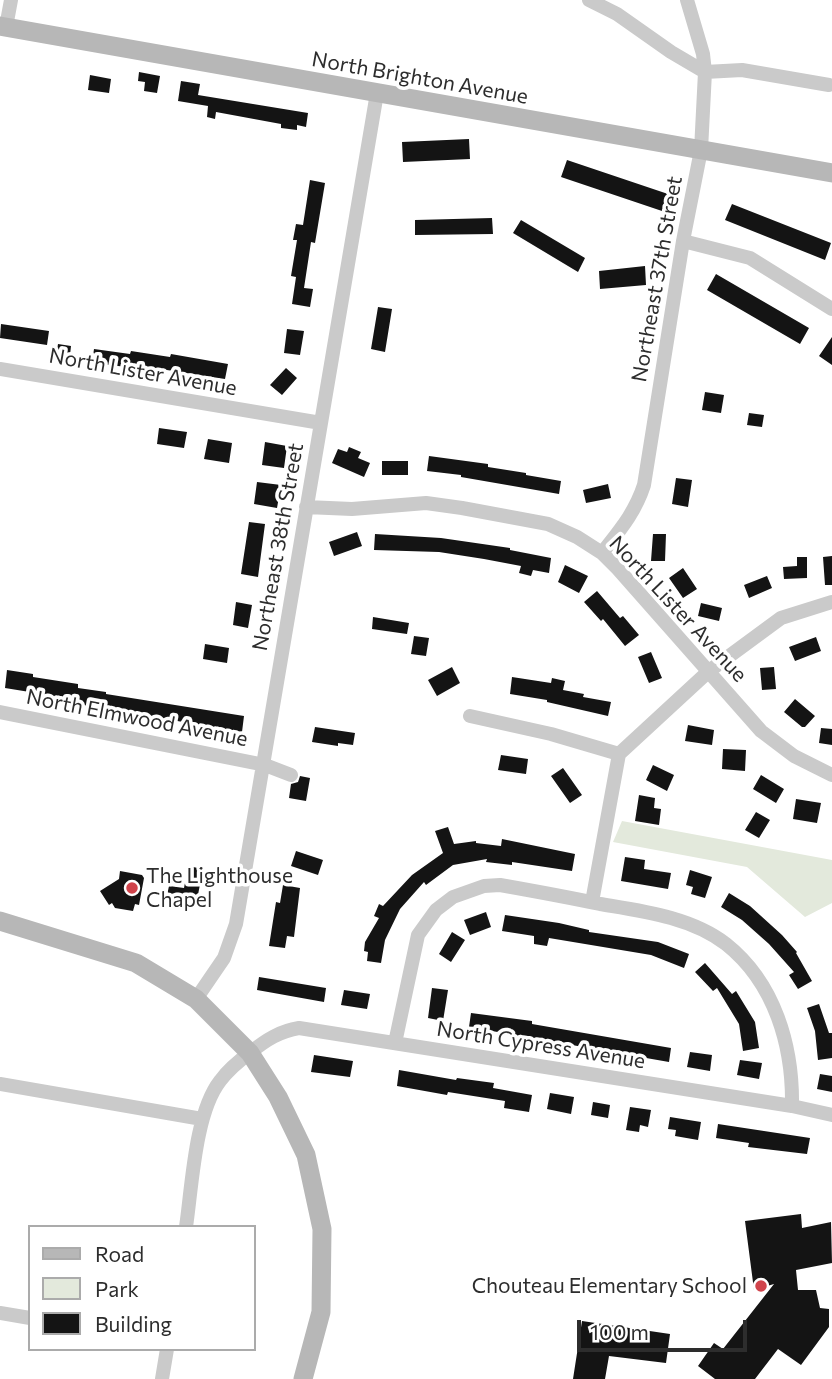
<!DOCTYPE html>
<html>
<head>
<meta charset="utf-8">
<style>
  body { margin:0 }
  #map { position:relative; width:832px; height:1379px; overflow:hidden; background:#fff; font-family:Commissioner,sans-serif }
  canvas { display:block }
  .legend { position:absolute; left:28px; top:1225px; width:228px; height:126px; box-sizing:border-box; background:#fff; border:2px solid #ababab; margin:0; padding:9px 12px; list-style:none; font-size:21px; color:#2d2d2d }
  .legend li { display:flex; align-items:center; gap:14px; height:35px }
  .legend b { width:35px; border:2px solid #ababab }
  .scale { position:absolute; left:577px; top:1320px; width:170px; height:32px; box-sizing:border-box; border:4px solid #2d2d2d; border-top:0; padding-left:9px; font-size:21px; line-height:24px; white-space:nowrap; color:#2d2d2d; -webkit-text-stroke:5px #fff; paint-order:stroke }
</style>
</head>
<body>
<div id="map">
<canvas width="832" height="1379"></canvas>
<ul class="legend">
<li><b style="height:9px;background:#b7b7b7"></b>Road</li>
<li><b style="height:19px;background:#e3e9dc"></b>Park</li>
<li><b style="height:19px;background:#141414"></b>Building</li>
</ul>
<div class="scale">100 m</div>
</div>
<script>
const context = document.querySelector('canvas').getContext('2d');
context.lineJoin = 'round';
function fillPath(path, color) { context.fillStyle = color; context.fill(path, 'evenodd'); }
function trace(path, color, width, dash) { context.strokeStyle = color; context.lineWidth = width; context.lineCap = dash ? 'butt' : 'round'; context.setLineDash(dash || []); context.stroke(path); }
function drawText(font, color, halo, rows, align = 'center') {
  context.font = font + ' Commissioner,sans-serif'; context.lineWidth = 7; context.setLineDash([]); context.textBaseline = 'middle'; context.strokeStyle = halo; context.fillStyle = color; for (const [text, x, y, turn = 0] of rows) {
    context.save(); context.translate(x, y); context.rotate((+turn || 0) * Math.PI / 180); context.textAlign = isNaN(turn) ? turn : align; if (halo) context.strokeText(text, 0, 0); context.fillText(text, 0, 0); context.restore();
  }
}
const green = new Path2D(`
  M622,821L832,860V903L805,917L747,867L613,842Z`);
const building = new Path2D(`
  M139,72L160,76L157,93L144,91L145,82L138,81Z
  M90,75L111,79L109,93L88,90Z
  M181,81L200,84L198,95L308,113L306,127L297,125V130L281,128V124L216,112L215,119L207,117L208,106L178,101Z
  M469,139L470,159L403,162L402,142Z
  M567,160L668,194L662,211L561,177Z
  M310,180L325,183L315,243L311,242L304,288L313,289L310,307L292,304L296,277L291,276L297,240H293L296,224L303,225Z
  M732,204L831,243L825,260L725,220Z
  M492,218L493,234L415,235V220Z
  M521,220L585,258L578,272L513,233Z
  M645,266L646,285L600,289L599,271Z
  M716,274L809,328L800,344L707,290Z
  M378,307L392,309L385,352L371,349Z
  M1,324L49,331L47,345L0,338Z
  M287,329L304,331L300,355L284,353Z
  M832,337V365L819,356Z
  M58,344L71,346L69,364L55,362Z
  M94,349L130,354L131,351L170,357L171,354L228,364L225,379L154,368L153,370L92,363Z
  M286,368L297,378L282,395L270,385Z
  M705,392L724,395L721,413L702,410Z
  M749,413L764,415L762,427L747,425Z
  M159,428L187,432L184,448L157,444Z
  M208,439L232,443L229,463L204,459Z
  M265,442L287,446L284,468L262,465Z
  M349,447L361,452L358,458L370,463L364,477L332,463L338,449L347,452Z
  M429,456L488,464V467L526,473V475L561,481L559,494L461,477V475L427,471Z
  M382,461H408V475H382Z
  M676,478L692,480L688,507L672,504Z
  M257,482L281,485L277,508L254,504Z
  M608,484L611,498L586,503L583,490Z
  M249,522L265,524L258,577L241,574Z
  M357,532L362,546L334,556L329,542Z
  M375,534L441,538L510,548V550L551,558L549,573L533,570L531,576L519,573L521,566L484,559L439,552L374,550Z
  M653,534H666L665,561H651Z
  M832,556V585H825L823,557Z
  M797,557H807V578L784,579L783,567L797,566Z
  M565,565L588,576L579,593L558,582Z
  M683,568L697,589L683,598L669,578Z
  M767,576L772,588L749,598L744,585Z
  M597,591L620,618L623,616L639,635L625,646L603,619L601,621L584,602Z
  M236,602L252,605L248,628L233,625Z
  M701,603L722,608L719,621L698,616Z
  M373,617L409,623L407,634L372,629Z
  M414,636L429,638L426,656L411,654Z
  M816,637L821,651L795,661L789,647Z
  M205,644L229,648L227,663L203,659Z
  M651,652L662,678L649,683L638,657Z
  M452,667L460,683L437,696L428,680Z
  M774,667L776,689L762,690L760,668Z
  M7,670L33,674V677L78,684V688L106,692V694L244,716L242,732L83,705V703L42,697V694L5,688Z
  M512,677L551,683L552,678L565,681L563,690L584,694L583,697L611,702L608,716L547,702V700L510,694Z
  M795,699L815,716L805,727H802L784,712Z
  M688,725L714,730L712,745L685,741Z
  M315,727L355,733L353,745L338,743V746L312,742Z
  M821,728L832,729V745L819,743Z
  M723,749L746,750L745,771L722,769Z
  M501,755L528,759L526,774L498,770Z
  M653,765L674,775L667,791L646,780Z
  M563,768L582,795L570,803L551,776Z
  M761,775L784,789L776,803L753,789Z
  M300,776L310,778L306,801L289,798L291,784L298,782Z
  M639,795L655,798L654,808L661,809L659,825L635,821Z
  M796,799L821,803L817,823L793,819Z
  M756,812L770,820L759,838L745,830Z
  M448,827L454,844L476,841V843L501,846L502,839L575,854L572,871L512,862V865L486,862L487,859L453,865L426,885L424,882L400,909L385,940L381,963L367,961L368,952L364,951L365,942L379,918L374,916L379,904L383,906L412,875L443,853L435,831Z
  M296,851L323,860L318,875L291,866Z
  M625,857L645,860L644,869L671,873L668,889L621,881Z
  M188,866L203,869L196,905L166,900L169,886L184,888Z
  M690,870L712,877L705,898L691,894L693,887L686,885Z
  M120,871L142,875L144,878L139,905L135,904L133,911L115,908L112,903L109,905L100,891L119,879Z
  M283,885L300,888L294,937L287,936L285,948L269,946L276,902L280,903Z
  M729,893L750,906L782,935L797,952L796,953L812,981L798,989L789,975L794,972L769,944L742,920L721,907Z
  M486,912L491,927L470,935L464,920Z
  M505,915L559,923L589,930V932L658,942L689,954L684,968L651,955L549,938L547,946L534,944V936L502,931Z
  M452,932L465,940L451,962L439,954Z
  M705,963L732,994L736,991L755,1022L759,1048L743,1051L739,1024L717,988L713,991L695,972Z
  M259,977L326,988L324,1002L257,990Z
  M432,988L448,990L443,1021L428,1018Z
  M344,990L370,994L367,1009L341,1005Z
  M819,1004L829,1033H832V1058L818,1060L815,1031L807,1008Z
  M471,1013L532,1021V1024L671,1048L669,1062L469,1027Z
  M690,1052L712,1055L710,1071L687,1067Z
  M314,1055L353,1061L350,1077L311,1072Z
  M740,1060L762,1063L759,1079L737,1075Z
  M399,1070L456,1080L457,1078L494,1083L493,1088L532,1095L529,1112L504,1108L505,1101L448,1092L447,1095L397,1086Z
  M820,1074L832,1076V1092L817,1089Z
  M550,1093L574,1097L571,1114L547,1109Z
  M593,1102L610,1105L608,1118L591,1115Z
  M630,1107L651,1110L648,1127L640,1125L639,1132L626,1130Z
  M670,1117L701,1122L698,1140L675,1136L676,1130L668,1129Z
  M718,1124L810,1138L807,1154L748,1147L749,1143L716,1138Z
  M801,1214L802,1228L831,1222L832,1263L796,1270L798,1290H816L820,1308L829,1309V1327L801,1365L778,1349L755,1379H715L698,1366L714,1343L723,1349L774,1284L754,1290L745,1221Z
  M582,1321L670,1334L666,1363L609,1356L605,1379H573Z`);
const minor = new Path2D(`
  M589,0L617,14L671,52L705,72L742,70L829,85
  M6,27L11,0
  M683,241L750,258L832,309
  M0,369L321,423
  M306,507L352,509L426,503L462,508L548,524L577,537L602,553L618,569L761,731L794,756L832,775
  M602,553C619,531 635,513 644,485L683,241L701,150L705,72L703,54L687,0
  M0,712L265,765L291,775
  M470,716L551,734L619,754
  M592,902L619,754L709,671L781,618L832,602
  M196,999L224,958L236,924L377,93
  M395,1043L418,935L436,910L453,897L484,886L500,885C534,891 567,897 600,904C642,911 691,917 726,944C775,983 793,1046 792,1106
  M0,1084L202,1119
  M186,1227C192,1186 195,1113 220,1081C228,1070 240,1060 251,1052C266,1040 280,1031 299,1028L792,1106L832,1115
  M0,1313L30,1318
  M162,1379L167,1349`);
const secondary = new Path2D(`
  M0,26L832,173
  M0,921L136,963L196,999L250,1053L278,1097L306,1155L322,1229L321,1312L303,1379`);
const markers = [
  [132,888,7,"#d0434b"],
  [761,1286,7,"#d0434b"]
];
const streetNames = [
  ["North Brighton Avenue",420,78,10],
  ["Northeast 37th Street",657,279,-80],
  ["North Lister Avenue",143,372,10],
  ["Northeast 38th Street",278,547,-80],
  ["North Lister Avenue",678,609,47],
  ["North Elmwood Avenue",137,718,11],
  ["North Cypress Avenue",541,1045,9]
];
const poiNames = [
  ["The Lighthouse",146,876],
  ["Chapel",146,900],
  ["Chouteau Elementary School",747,1286,"right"]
];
fillPath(green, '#e3e9dc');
fillPath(building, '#141414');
trace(minor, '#cacaca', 14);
trace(secondary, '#b7b7b7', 19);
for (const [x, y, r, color] of markers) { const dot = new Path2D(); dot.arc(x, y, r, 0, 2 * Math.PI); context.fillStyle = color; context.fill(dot); trace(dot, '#fff', 2.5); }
drawText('21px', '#2d2d2d', '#fff', streetNames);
drawText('21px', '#2d2d2d', '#fff', poiNames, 'left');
</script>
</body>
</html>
